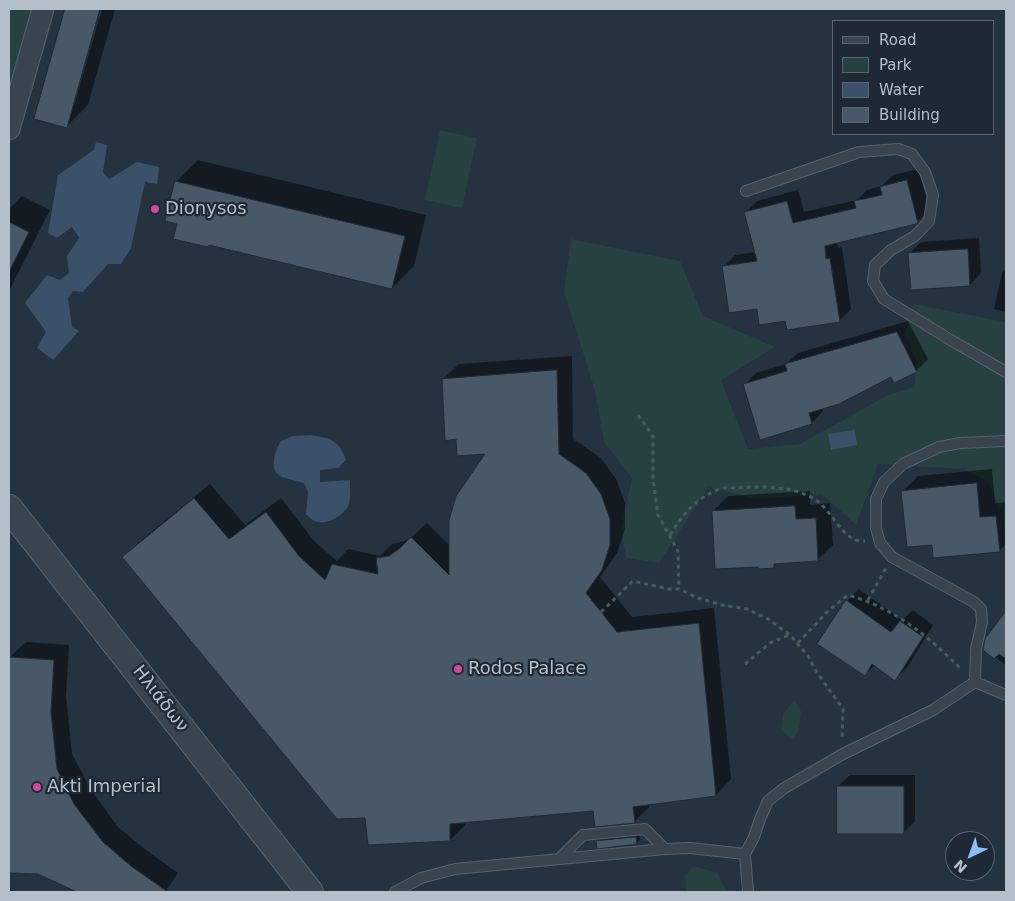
<!DOCTYPE html>
<html>
<head>
<meta charset="utf-8">
<style>
  body { margin:0 }
  #map { position:relative; width:1015px; height:901px; overflow:hidden; background:#253240; font-family:"DejaVu Sans",sans-serif }
  canvas { display:block }
  .frame { position:absolute; inset:0; border:10px solid #b5bfca; pointer-events:none }
  .legend { position:absolute; left:832px; top:20px; width:162px; height:115px; box-sizing:border-box; background:#1e2935; border:1px solid #5a6571; margin:0; padding:6px 9px; list-style:none; font-size:15px; color:#b5bfca }
  .legend li { display:flex; align-items:center; gap:10px; height:25px }
  .legend b { width:25px; border:1px solid #5a6571 }
  .north { position:absolute; left:945px; top:831px; width:50px; height:50px; box-sizing:border-box; background:#1e2935; border:1px solid #5a6571; border-radius:50%; rotate:222deg; font-size:14px; font-weight:700; line-height:20px; text-align:center; color:#b5bfca }
  .north::after { content:''; display:block; margin:auto; width:18px; height:22px; background:#8cbef9; clip-path:polygon(50% 0,100% 100%,50% 72%,0 100%) }
</style>
</head>
<body>
<div id="map">
<canvas width="1015" height="901"></canvas>
<div class="frame"></div>
<ul class="legend">
<li><b style="height:6px;background:#39444f"></b>Road</li>
<li><b style="height:14px;background:#274041"></b>Park</li>
<li><b style="height:14px;background:#3a5169"></b>Water</li>
<li><b style="height:14px;background:#495866"></b>Building</li>
</ul>
<div class="north">N</div>
</div>
<script>
const context = document.querySelector('canvas').getContext('2d');
context.lineJoin = 'round';
function fillPath(path, color) { context.fillStyle = color; context.fill(path, 'evenodd'); }
function trace(path, color, width, dash) { context.strokeStyle = color; context.lineWidth = width; context.lineCap = dash ? 'butt' : 'round'; context.setLineDash(dash || []); context.stroke(path); }
function drawText(font, color, halo, rows, align = 'center') {
  context.font = font + ' "DejaVu Sans",sans-serif'; context.lineWidth = 4.5; context.setLineDash([]); context.textBaseline = 'middle'; context.strokeStyle = halo; context.fillStyle = color; for (const [text, x, y, turn = 0] of rows) {
    context.save(); context.translate(x, y); context.rotate((+turn || 0) * Math.PI / 180); context.textAlign = isNaN(turn) ? turn : align; if (halo) context.strokeText(text, 0, 0); context.fillText(text, 0, 0); context.restore();
  }
}
const green = new Path2D(`
  M9,9H33L9,112Z
  M440,130L477,138L462,208L425,200Z
  M571,239L680,261L703,316L775,347L721,380L748,449L800,444L886,396L914,387L917,362L905,334L913,304L1006,322V541L1002,512L987,481L964,469L878,464L856,525L822,494L757,499L708,487L659,563L626,558L621,528L632,478L604,442L595,391L564,292Z
  M794,700L801,711L799,729L793,740L781,730L783,714Z
  M693,866L718,873L726,892H686L685,875Z`);
const water = new Path2D(`
  M96,142L107,145L103,172L109,179L137,162L159,167L157,184L145,182L131,248L121,264H108L83,292L73,291L68,298L72,327L79,331L53,360L37,348L46,332L25,303L47,275L60,280L69,273L67,256L79,238L72,227L57,238L48,233L58,175L94,150Z
  M855,430L857,445L831,450L828,434Z
  M311,435C332,439 338,439 346,460L338,468L320,470V482L350,480C350,487 351,497 349,504C345,514 330,524 319,522C314,522 310,518 306,514L308,492L304,483C298,481 291,480 285,478C267,472 274,453 281,441L293,436Z`);
const shadow = new Path2D(`
  M66,9H99L73,102H75L102,9H115L88,105L66,127L35,118Z
  M198,160L426,215L414,266L392,288L178,223L176,182Z
  M919,169L929,210L916,223L837,242L838,248L842,247L851,309L839,321L786,320L758,308L724,267L735,255L756,252L745,213L757,201L798,190L804,212L857,200L867,190L882,186L893,175Z
  M22,196L50,210L9,291V209Z
  M979,238L981,273L970,285L909,254L921,242Z
  M1006,269V312L994,309L1002,273Z
  M908,321L928,359L916,371L895,382L891,375L822,407L823,411L812,423L744,385L756,373L786,364L798,353Z
  M572,356L573,439L601,458L616,479L625,503V529L617,553L600,577L632,617L714,608L731,779L716,795L649,803V807L634,822L594,810L465,821V825L450,840L366,817L123,557L139,542L210,484L245,525L281,498L314,541L337,561L348,549L380,556L392,544L405,541L414,535L427,523L450,546L488,453L458,438L443,379L459,364Z
  M992,469L995,503L1006,502V544L999,551L933,543L903,491L918,476Z
  M810,491V505L830,503L833,545L817,560L779,562L774,567L713,511L728,496Z
  M859,589L902,620L913,610L933,625L907,668L895,679L875,665L865,674L819,644L847,601Z
  M1006,613V665L984,649L986,639Z
  M26,642L69,645L66,696L72,754L90,788L118,827L146,850L178,873L165,892H80L38,873L9,871V658Z
  M850,775H915V821L904,832L838,786Z
  M639,834L640,840L636,843L598,841L601,838Z`);
const building = new Path2D(`
  M65,9H100L67,128L34,119Z
  M907,180L918,223L916,224L825,246L826,259L830,258L840,322L787,330L785,321L759,325L757,309L729,313L722,266L757,261L744,212L787,201L793,223L856,208L854,201L882,195L880,187Z
  M175,181L405,236L392,289L209,245L208,247L173,239L177,224L165,221Z
  M9,222L29,232L9,272Z
  M968,249L970,286L911,290L908,253Z
  M897,332L917,372L894,383L891,377L839,404L809,413L812,424L760,440L743,384L787,371L785,364Z
  M557,370L559,454L586,473L601,494L610,519V545L602,570L586,593L617,632L699,623L716,796L633,807L635,823L595,827L593,811L450,824V841L368,845L365,818L337,819L122,557L194,498L229,539L266,512L299,556L325,580L332,564L378,574L376,558L389,556L399,549L411,537L449,575V520L456,496L485,454L457,456L456,439L445,441L442,379Z
  M977,483L980,517L996,516L1000,552L933,558L932,545L907,547L901,491Z
  M795,506L796,519L816,518L818,561L774,564V568L758,569V567L715,569L712,511Z
  M846,600L891,632L900,621L923,637L895,681L872,664L865,676L817,644Z
  M1006,611V659L999,654L994,659L983,650L985,639Z
  M9,657L54,660L51,712L57,769L74,804L103,842L131,866L168,892H77L38,874L9,873Z
  M837,786H904V834H837Z
  M636,837L637,844L597,849L596,841Z`);
const path = new Path2D(`
  M638,415L653,436V479L658,515L678,551L679,589
  M670,535C682,515 697,497 720,489C724,487 730,488 735,488C761,486 798,485 820,503C830,512 842,534 854,539C857,541 862,541 865,541
  M868,600L886,568
  M601,612L633,581L669,589H679L698,598L722,605L747,609L768,619L790,635L808,656L816,671L843,709L842,740
  M798,643L828,611L848,595C894,608 927,635 961,669
  M745,664L770,643L789,635`);
const service = new Path2D(`
  M746,191L859,152L898,149L912,154L925,172L933,195L929,221L915,236L891,250L875,265L873,281L884,299L949,339L1006,372
  M975,682L1006,695
  M560,858L583,835L645,829L665,849
  M395,892L421,878L455,869L665,849L690,848L745,854
  M748,892L745,854L754,837L760,819L768,801L783,789L841,755L933,710L975,682L976,649L982,622L981,609L974,602L892,557L880,543L876,528V499L884,482L903,464L939,447L960,443L1006,441`);
const minor = new Path2D(`
  M9,129L43,9`);
const tertiary = new Path2D(`
  M9,508L310,892`);
const markers = [
  [155,209,5,"#d1479c"],
  [458,669,5,"#d1479c"],
  [37,787,5,"#d1479c"]
];
const poiNames = [
  ["Dionysos",165,209],
  ["Rodos Palace",468,669],
  ["Akti Imperial",47,787]
];
const streetNames = [
  ["Ηλιάδων",160,699,52]
];
fillPath(green, '#274041');
fillPath(water, '#3a5169');
fillPath(shadow, '#0007');
fillPath(building, '#495866');
trace(building, '#202b37', 1);
trace(service, '#57626d', 12);
trace(minor, '#57626d', 23);
trace(tertiary, '#57626d', 28);
trace(path, '#455c5d', 3, [4, 4]);
trace(service, '#39444f', 10);
trace(minor, '#39444f', 21);
trace(tertiary, '#39444f', 26);
for (const [x, y, r, color] of markers) { const dot = new Path2D(); dot.arc(x, y, r, 0, 2 * Math.PI); context.fillStyle = color; context.fill(dot); trace(dot, '#1e2935', 2); }
drawText('18px', '#b5bfca', '#1e2935', poiNames, 'left');
drawText('18px', '#b5bfca', '#1e2935', streetNames);
</script>
</body>
</html>
